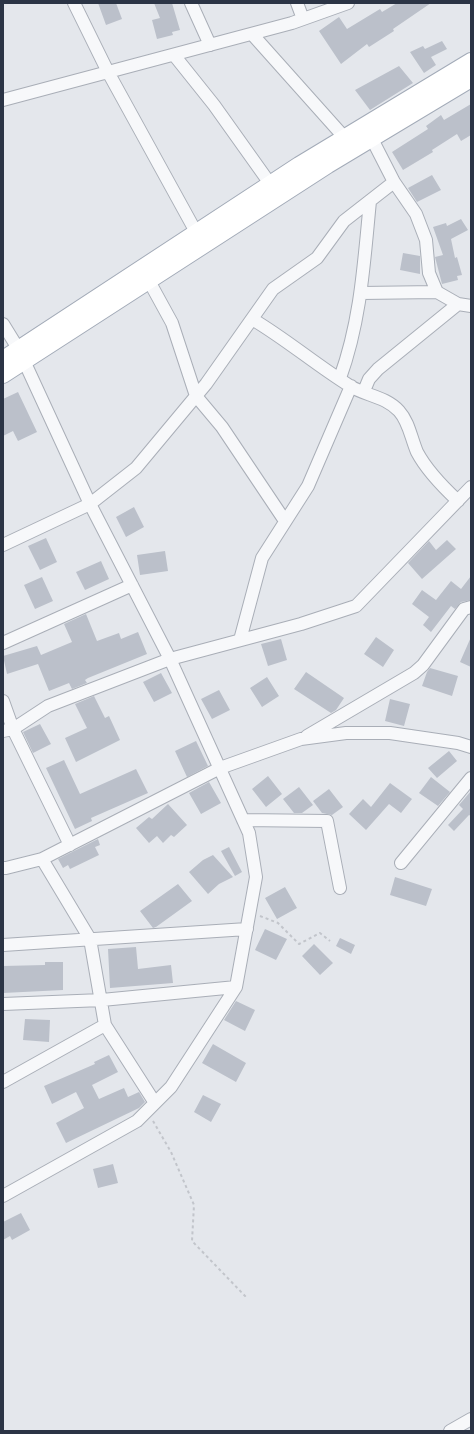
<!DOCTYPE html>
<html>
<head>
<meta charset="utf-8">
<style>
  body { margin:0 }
  #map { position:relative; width:474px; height:1434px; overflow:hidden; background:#e4e7ec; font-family:Figtree,sans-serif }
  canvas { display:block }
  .frame { position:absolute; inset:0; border:4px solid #2b3445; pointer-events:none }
</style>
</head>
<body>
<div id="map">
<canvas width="474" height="1434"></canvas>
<div class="frame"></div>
</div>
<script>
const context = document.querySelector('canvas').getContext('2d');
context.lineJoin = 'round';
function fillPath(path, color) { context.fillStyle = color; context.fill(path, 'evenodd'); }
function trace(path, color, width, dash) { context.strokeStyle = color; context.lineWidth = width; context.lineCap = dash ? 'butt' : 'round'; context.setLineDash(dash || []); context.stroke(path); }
const building = new Path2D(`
  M98,3H116L122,19L106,25Z
  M154,3H172L180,30L172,32L173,35L157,39L152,20L160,18Z
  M397,3H431L393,29L394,31L369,47L367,44L341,64L319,31L339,17L347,29L380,9L382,12Z
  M442,41L447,49L431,57L436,65L424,73L410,52L423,46L425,49Z
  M399,66L413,83L370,110L355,90Z
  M471,104V135L461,141L457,134L432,150L433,152L403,170L392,152L428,129L426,126L441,115L444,120Z
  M432,175L441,190L417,202L408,188Z
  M461,219L468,230L451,239L455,258L457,257L462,275L457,276L458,280L442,284L435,257L443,255L433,227L446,223L447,226Z
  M403,253L420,256V274L400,270Z
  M18,392L37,432L18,441L13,431L3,436V399Z
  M134,507L144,527L126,537L116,517Z
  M46,538L57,562L40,570L28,546Z
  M447,540L456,549L422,579L408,563L429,541L436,550Z
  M165,551L168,571L140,575L137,555Z
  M101,561L109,579L85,590L76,572Z
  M471,576V600L461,602L455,609L451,606L431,632L423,625L429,617L412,604L422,590L436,600L451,581L461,589Z
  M42,577L53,601L35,609L24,585Z
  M86,614L97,641L119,633L121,639L138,632L147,654L88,678L85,680L87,683L72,689L69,683L49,691L38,664L7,674L3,656L37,646L41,655L72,642L64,624Z
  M376,637L394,650L383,667L364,654Z
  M471,637V667L460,662Z
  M281,639L287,660L268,666L261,644Z
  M430,668L458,676L452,696L422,686L427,672Z
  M306,672L344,698L336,710L331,713L294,689Z
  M161,673L172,693L154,702L143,682Z
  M267,677L279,696L262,707L250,688Z
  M219,690L230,710L212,719L201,699Z
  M94,696L105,718L109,716L120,740L76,762L65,738L87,728L75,704Z
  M390,699L410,704L404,726L385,721Z
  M40,724L51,744L33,753L23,732Z
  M196,741L208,766L187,777L175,751Z
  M449,751L457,761L437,778L428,768Z
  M64,760L80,794L136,769L148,793L91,818L92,821L75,829L46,768Z
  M268,776L282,794L266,807L252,789Z
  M431,777L450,792L438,806L419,793Z
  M209,782L221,803L201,814L189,793Z
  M390,783L412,799L401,813L389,804L366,830L349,814L363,799L371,807Z
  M299,787L313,805L302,813H294L283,799Z
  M329,789L343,807L332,815L322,813L313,801Z
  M471,791V816L469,815L454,831L448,825L463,809L459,805Z
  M168,804L187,825L174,837L171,835L163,843L157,836L149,843L136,828L149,817L152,819Z
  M98,839L100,845L95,847L99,855L70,869L68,865L63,868L58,859Z
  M229,847L242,872L235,876L221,851Z
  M213,855L233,877L219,884L208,894L189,872L203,860Z
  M395,877L432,889L426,906L390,895Z
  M178,884L192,901L156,927L153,928L140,911Z
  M285,887L297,908L277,919L265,898Z
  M265,929L287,939L276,960L255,950Z
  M340,938L355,945L351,954L336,946Z
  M314,944L333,963L320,975L302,956Z
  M136,947L138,969L171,965L173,983L110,988L108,949Z
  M45,962H63V990L3,993V966L45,965Z
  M236,1001L255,1010L245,1031L224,1020Z
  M25,1019L50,1020L49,1042L23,1040Z
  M213,1044L246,1063L236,1082L202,1063Z
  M109,1055L118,1072L92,1085L99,1099L124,1088L128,1097L139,1092L145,1102L139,1108L66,1143L56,1123L84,1108L76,1092L52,1104L44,1086L95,1064L94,1062Z
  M203,1095L221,1104L211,1122L194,1112Z
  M113,1164L118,1183L98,1188L93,1169Z
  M21,1213L30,1230L12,1240L10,1236L3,1240V1222Z`);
const path = new Path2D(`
  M260,916L278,923L299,944L320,933L330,941
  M153,1121L171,1152L194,1205L192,1241L247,1298`);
const minor = new Path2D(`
  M74,3L108,72L196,232
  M191,3L210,45
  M297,3L303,19
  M252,34L344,137
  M174,55L214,105L271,185
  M3,100L292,23L348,3
  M372,139L394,182L416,214L426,240L429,273L437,292L458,304L471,306
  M149,281L172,323L196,396L222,427L285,521
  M361,293L437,292
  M252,319C286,339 316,365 350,386C366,396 385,396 399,411C409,422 411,438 417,452C427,471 443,487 458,501
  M3,324L19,350L90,504L170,659L249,833L256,877L236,987L171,1087L137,1121L3,1196
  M340,378C361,320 364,262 370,201
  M364,391L369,379L378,369L458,304
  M3,545L90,504L136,468L206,384L273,289L317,258L344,221L394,182
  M240,640L262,558L308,486L351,386
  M3,643L132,585
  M3,701L13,729L70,845
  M3,731L13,729L48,706L170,659L301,624L356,606L471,487
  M307,736L414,673L423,665L464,609L471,607
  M243,820L327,821L340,888
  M42,859L220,768L301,739L346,733H390L458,743L471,747
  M401,863L471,778
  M3,868H6L42,859L90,939L105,1025L3,1082
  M3,945L247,929
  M3,1004L102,1000L236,987
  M105,1025L155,1103
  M450,1431L471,1419`);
const major = new Path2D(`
  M3,359L299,165L471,61
  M3,375L328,165L471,79`);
fillPath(building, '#bbc0ca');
trace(minor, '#a9aeb7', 14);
trace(major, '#a3abb8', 18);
trace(path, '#c2c5cb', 2, [3, 3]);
trace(minor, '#f7f8fa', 12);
trace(major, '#fff', 16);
</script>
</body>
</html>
